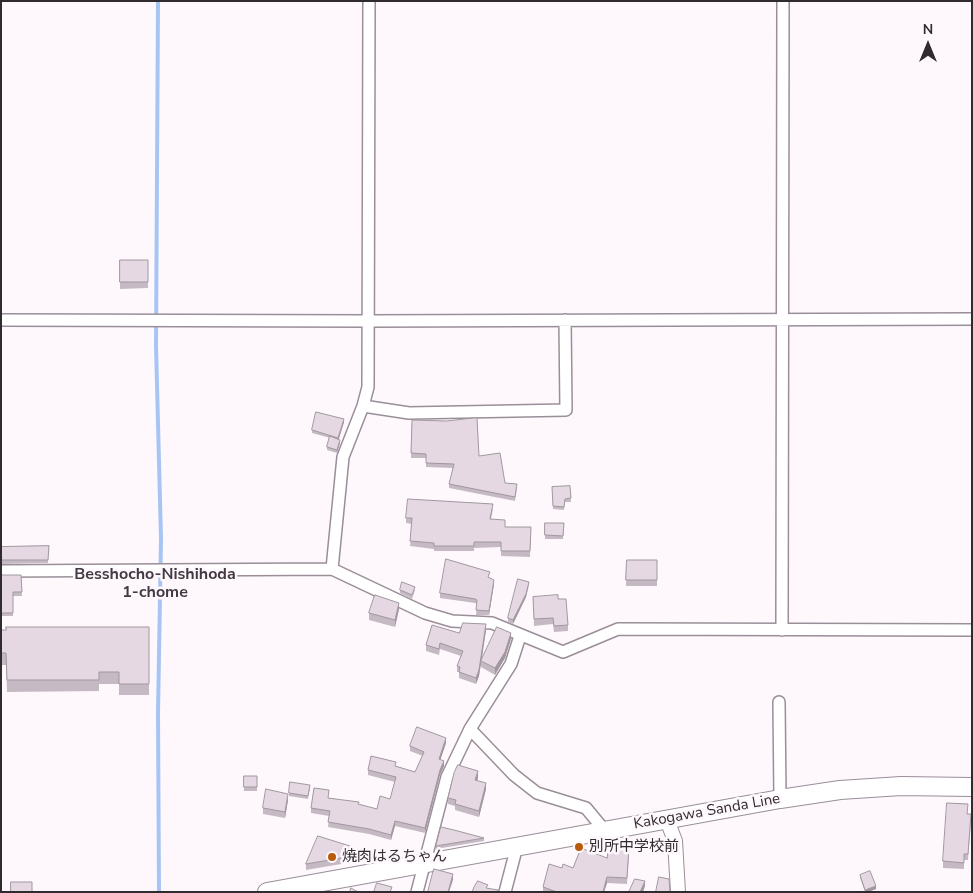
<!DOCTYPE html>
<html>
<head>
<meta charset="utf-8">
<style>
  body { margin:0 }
  #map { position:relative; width:973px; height:893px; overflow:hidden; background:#fef8fd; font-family:"Nunito Sans",sans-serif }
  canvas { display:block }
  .frame { position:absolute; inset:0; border:2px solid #302b2f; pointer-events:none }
  .north { position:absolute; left:903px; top:20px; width:50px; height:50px; -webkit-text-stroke:4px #fef8fd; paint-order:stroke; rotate:0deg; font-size:14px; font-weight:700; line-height:20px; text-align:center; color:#302b2f }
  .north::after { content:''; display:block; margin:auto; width:18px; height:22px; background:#302b2f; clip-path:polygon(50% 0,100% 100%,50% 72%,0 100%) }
</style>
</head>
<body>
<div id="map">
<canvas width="973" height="893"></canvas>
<div class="frame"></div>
<div class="north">N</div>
</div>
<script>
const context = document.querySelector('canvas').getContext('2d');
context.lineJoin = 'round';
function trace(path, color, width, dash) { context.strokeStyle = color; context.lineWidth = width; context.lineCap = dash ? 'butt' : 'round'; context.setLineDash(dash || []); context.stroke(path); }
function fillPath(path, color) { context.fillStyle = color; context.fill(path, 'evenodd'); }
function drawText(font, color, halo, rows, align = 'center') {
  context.font = font + ' "Nunito Sans","Noto Sans JP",sans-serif'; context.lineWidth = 5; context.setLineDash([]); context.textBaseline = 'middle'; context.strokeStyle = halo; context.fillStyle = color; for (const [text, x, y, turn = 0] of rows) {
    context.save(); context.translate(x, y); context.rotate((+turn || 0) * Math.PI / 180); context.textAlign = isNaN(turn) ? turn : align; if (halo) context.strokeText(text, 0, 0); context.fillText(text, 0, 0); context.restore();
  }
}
const stream = new Path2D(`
  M158,1L156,346L161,539L158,713L159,892`);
const minor = new Path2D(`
  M1,320L369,321L972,319
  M363,406L409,413L566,410L565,320
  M332,569L343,457L363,406L368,387L369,1
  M1,571L332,569L425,613L452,621L492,623L563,652L618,629L972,630
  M782,630L783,1
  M779,702L780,799
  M470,729L514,775L537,793L586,808L605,831
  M417,892L447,777L470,729L511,664L520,636
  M505,892L517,846`);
const tertiary = new Path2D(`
  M667,820L675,841L678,892`);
const primary = new Path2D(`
  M267,892L780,799L840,790L901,786L972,787`);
const wall = new Path2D(`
  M120,260H148V288L120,289Z
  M412,420L479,456L505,483L517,488L515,501L449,488V484L453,468L426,467V458H411Z
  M344,422L339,439L340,443L337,453L327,450V447L330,438L312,433V430Z
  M570,486L571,502H565L564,510L553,509L552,487Z
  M493,509L491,519L505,527H531L530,557L501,556V547L474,548V551H434V549L410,546L412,524L406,523V518Z
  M545,523H564L563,539H545Z
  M49,546L48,563L1,564V547Z
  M627,560H657V586H626Z
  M1,575H21L22,596H13V616H1Z
  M490,578L494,584L489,615H476L477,604L475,603L440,598V593Z
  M529,585L526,597L513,624L508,622V618Z
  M400,590H415L412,599L400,593Z
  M533,597L558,599L568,625V631L554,632L553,624L534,626Z
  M399,609L395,627L369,620V613Z
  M149,627V695H119V684H99V691L7,692L6,665H1V630Z
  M486,630L482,659L511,639L505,658L495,675L481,667V664L479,676L476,684L459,678V672H457V666L461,656L440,649L439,655L426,651V645L459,633Z
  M446,743L440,760L444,766L440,775L425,833L395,826L391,840L369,834L328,827L329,816L311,813V808L328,798L377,809L390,799L395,782L368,775V770L396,766L415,772L423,756L410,751V746Z
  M244,776H257V791H244Z
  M478,778L477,781L486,789L479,817L455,810V806L448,804V798Z
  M310,788L308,799L289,796V793Z
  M288,800L285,818L263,814V808Z
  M967,814L971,821L968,860H964V869L943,868V861Z
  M484,838V841L436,849V846Z
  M629,853L627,884L607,883L604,892H543V887L562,868H573L607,858Z
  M353,856V862L306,870V864Z
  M860,875L876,889L868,892H865L860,878Z`);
const shadedWall = new Path2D(`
  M344,419V422L338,441V438Z
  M340,440V443L337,453V450Z
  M494,580V584L489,615V611Z
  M529,582L526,597L513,624V620Z
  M399,603V609L395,627V620Z
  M486,624V630L479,676L476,684V678Z
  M511,633V639L505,658L495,675V668Z
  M446,738V743L439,764V759Z
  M444,761V766L440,775L425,833V828L440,770Z
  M478,771V778L475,786V780Z
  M486,783V789L479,817V811Z
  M288,794V800L285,818V812Z
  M395,821V826L391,840V835Z
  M453,874V880L449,892H448Z
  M607,877V883L604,892H603Z
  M645,881V886L643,892H640Z
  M876,886V889L868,892H865V890Z`);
const building = new Path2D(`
  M120,260H148V282H120Z
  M316,412L344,419L338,438L312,430Z
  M477,418L479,456L500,453L505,483L517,484L515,497L449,484L454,464L426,463V454L411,453L412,420L446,421Z
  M330,436L340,440L337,450L327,447Z
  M570,486L571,498L565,499L564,507L553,506L552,487Z
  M408,499L493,504L490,519L505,520V527H531L530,551H501V542H474V546H434V543L410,541L412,518H406Z
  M545,523H564L563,536L545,535Z
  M49,546L48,560H1V547Z
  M446,559L490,572L488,577L494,580L489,611L476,610L477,600L475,599L440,593Z
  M627,560H657V580H626Z
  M1,575H21L22,592H13V613H1Z
  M518,579L529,582L526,594L513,620L508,618Z
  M402,582L415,587L412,595L400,590Z
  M375,595L399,603L395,620L369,613Z
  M558,595V599H566L568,625L554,626L553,618L534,619L533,597Z
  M463,623L486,624L479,670L476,678L459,672L460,667L457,666L463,651L440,643L439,649L426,645L432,625L459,633Z
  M6,627H149V684H119V672H99V680H7L6,653H1V630H6Z
  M497,627L511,633L505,652L495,668L481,661Z
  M417,727L446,738L439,759L444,761L440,770L425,828L395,821L391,835L369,829L328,822L330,811L311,808L314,788L329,790L328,798L359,802L358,804L377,809L380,796L390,799L396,777L368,770L371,756L396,762L395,766L415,772L424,752L410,746Z
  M458,765L478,771L475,780L486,783L479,811L455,804L456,800L448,798L454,773Z
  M244,776H257V787H244Z
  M290,782L310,785L308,796L289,793Z
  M266,789L288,794L285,812L263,808Z
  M947,803L968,804L967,814H971L968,854H964V863L943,861Z
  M441,827L454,830L484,838L436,846Z
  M318,836L350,846L353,856L306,864Z
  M608,846L629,847L627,878L607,877L603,892H557L543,887L549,864L562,868L563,864L573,868L581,848L607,858Z
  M434,869L453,874L448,892H428Z
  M870,871L876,886L865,890L860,875Z
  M659,877L669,879L670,892H656Z
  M635,879L645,881L640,892H629Z
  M478,881L488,885L486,888L498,890L497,892H472L474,887Z
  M11,882H32V892H11Z
  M377,883L392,887L390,892H374Z
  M351,888L358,892H350Z`);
const markers = [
  [579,847,5,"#b95b0d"],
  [332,857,5,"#b95b0d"]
];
const streetNames = [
  ["Kakogawa Sanda Line",707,812,-10]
];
const poiNames = [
  ["別所中学校前",589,847],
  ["焼肉はるちゃん",342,857]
];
const neighbourhoodNames = [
  ["Besshocho-Nishihoda",155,575],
  ["1-chome",155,593]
];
trace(stream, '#a7c5f4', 4);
trace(minor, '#9a8e99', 14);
trace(tertiary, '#9a8e99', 16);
trace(primary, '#9a8e99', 20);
trace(minor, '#fff', 11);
trace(tertiary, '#fff', 14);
trace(primary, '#fff', 18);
fillPath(wall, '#c5bac3');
fillPath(shadedWall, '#a0979f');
fillPath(building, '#e5d8e3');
trace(building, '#a0979f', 1);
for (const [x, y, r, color] of markers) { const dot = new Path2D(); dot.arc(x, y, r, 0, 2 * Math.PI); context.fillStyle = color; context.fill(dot); trace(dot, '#fef8fd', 2); }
drawText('15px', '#302b2f', '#fef8fd', streetNames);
drawText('15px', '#302b2f', '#fef8fd', poiNames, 'left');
drawText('bold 16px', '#433942', '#fef8fd', neighbourhoodNames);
</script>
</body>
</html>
